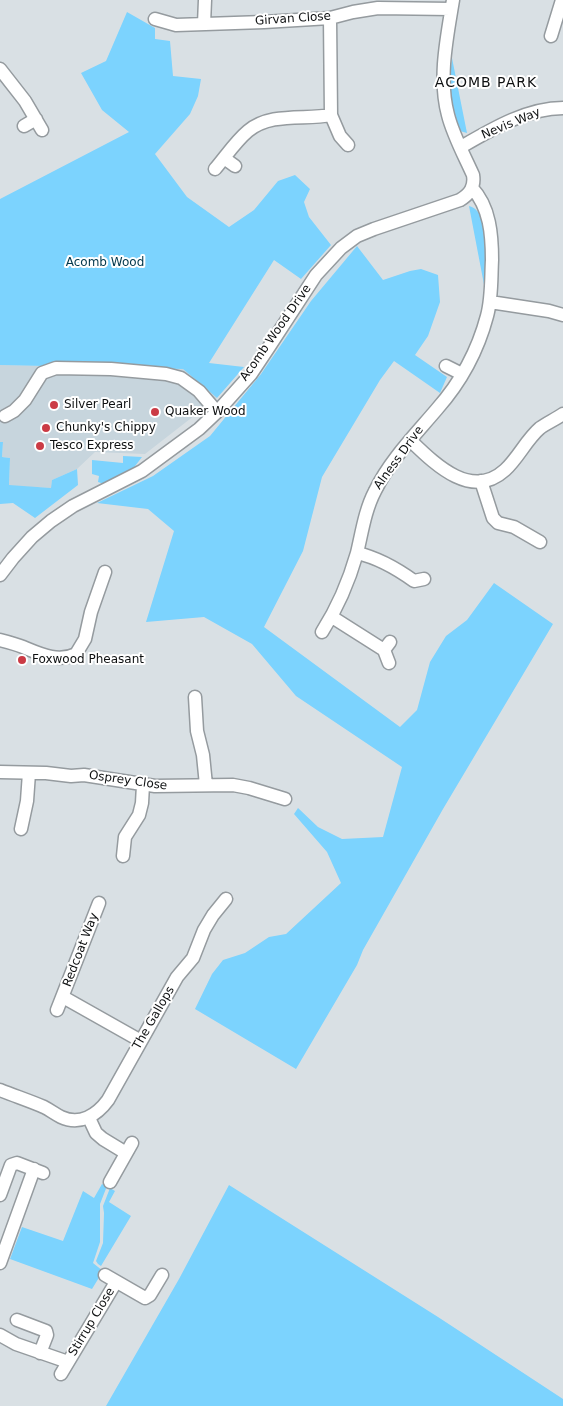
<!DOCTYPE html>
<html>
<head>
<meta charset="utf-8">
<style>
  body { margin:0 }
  canvas { display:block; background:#d9e0e4 }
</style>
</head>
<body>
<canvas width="563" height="1406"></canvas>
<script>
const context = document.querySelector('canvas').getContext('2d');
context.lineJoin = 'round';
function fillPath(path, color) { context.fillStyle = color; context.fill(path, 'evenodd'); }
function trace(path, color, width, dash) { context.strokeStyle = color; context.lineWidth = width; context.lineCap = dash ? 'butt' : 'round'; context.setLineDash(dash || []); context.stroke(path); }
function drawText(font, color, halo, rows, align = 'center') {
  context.font = font + ' "DejaVu Sans",sans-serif'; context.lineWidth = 4; context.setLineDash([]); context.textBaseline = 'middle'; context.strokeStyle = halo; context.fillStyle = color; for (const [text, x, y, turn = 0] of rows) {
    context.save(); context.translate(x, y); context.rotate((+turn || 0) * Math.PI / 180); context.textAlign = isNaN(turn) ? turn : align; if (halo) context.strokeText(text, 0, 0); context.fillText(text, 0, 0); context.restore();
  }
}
const built = new Path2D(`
  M0,365L183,369L217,398L145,454L95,452L77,469L52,480L51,488L9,486L10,458L2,457L3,443L0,442Z`);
const green = new Path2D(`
  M127,12L155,28V39L170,41L173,76L201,79L198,96L190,114L155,154L187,197L229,227L254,210L278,181L295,175L310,189L304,202L309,217L331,245L301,279L274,260L209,363L244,367L217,398L183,369L0,365V199L129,132L102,110L81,73L106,61Z
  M452,58L467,133L460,131C449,109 449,82 452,58Z
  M469,206C494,212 487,274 486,295Z
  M357,246L383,280L410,271L421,269L438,275L440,302L428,336L415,355L447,377L440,393L394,361L380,380L322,477L303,551L264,627L400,727L417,710L430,662L446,636L467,620L494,583L553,624L443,809L363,950L357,965L296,1069L195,1009L212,974L223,960L245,953L269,937L286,934L341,883L327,852L294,814L298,808L318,827L342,839L383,837L402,767L296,696L252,644L204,617L146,622L174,531L148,509L97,503L153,476L210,436L261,374L311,301Z
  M0,442H3L2,457L10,458L9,485L51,488L52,480L77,469L78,485L35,518L13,503L0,504Z
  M123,456L142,457L132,470L104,484L98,482L99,476L92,474V460L123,463Z
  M102,1184L107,1186L100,1204V1242L93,1263L103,1271L92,1289L10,1259L22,1227L63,1241L83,1191L94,1198Z
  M229,1185L438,1317L563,1399V1406H106L179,1279Z
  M110,1188L115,1191L109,1202L131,1216L101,1266L98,1264L96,1261L103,1243L104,1213L103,1206Z`);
const minor = new Path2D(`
  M330,18L331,115L340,136L348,145
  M155,19L176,25L264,22L330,18L353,12L378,8L451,9
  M204,24L205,0
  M551,36L562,0
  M0,69L25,101L42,130
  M24,126L36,119
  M461,147C492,129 527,108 563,108
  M224,158L235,166
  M215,169C226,156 236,141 248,131C271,112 304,120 331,115
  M490,302L549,311L563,315
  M446,366L462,374
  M5,416L14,411L25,400L42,373L56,368L111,369L166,374L181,378L199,391L217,412
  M410,440C434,463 471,501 505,470C519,457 526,440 540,428C547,423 556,419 563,414
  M481,481L493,518L498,523L514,527L540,542
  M357,553C379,558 396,568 414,581L424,579
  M0,575L13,558L32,537L51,521L73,506L142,471L199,429L217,412L251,374L269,347L316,275L341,248L357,236L374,229L460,200C470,194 475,187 473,175C464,155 453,135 448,115C438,78 447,37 453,0
  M332,617L384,650L390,642
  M322,632C338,607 349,581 357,553C362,532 365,510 375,491C390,460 415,435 437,409C460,383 478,350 487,316C492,298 491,279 492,260C492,235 490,207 472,188
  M0,640C8,642 16,644 23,647C40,654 58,663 76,654L85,639L91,612L105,572
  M384,650L389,663
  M195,697L197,731L203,755L206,785
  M0,772L46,773L71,776L84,775L155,786L233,785L249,788L285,799
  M21,829L27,801L29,773
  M123,856L125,837L139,815L142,803L143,785
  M63,997L141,1041
  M57,1010L99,903
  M0,1090C15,1096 30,1101 44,1107C50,1110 55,1114 61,1117C80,1126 97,1115 108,1100L177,977L193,958L204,930L213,915L226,899
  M89,1118L96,1133L103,1139L126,1153
  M110,1182L132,1143
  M0,1195L11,1165L17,1163L43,1173
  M0,1263L34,1169
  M105,1275L145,1298L150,1295L162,1275
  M17,1320L46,1331L47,1335L40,1353
  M0,1335L16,1344L68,1362
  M61,1374L116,1282`);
const markers = [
  [54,405,5,"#cb3b45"],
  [155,412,5,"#cb3b45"],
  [46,428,5,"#cb3b45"],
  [40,446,5,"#cb3b45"],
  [22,660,5,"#cb3b45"]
];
const streetNames = [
  ["Girvan Close",293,19,-4],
  ["Nevis Way",511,124,-23],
  ["Acomb Wood Drive",276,333,-55],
  ["Alness Drive",399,458,-54],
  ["Osprey Close",128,781,8],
  ["Redcoat Way",81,950,-69],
  ["The Gallops",154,1018,-60],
  ["Stirrup Close",92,1322,-59]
];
const parkNames = [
  ["Acomb Wood",105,263]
];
const poiNames = [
  ["Silver Pearl",64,405],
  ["Quaker Wood",165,412],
  ["Chunky's Chippy",56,428],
  ["Tesco Express",50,446],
  ["Foxwood Pheasant",32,660]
];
const neighbourhoodNames = [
  ["ACOMB PARK",486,83]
];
fillPath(built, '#c7d5dd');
fillPath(green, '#7cd3fe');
trace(minor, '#959b9f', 15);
trace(minor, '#fff', 12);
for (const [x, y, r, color] of markers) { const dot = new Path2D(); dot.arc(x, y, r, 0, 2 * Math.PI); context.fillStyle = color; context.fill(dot); trace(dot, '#fff', 2); }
drawText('12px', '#0e1011', '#fff', streetNames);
drawText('12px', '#01374c', '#fff', parkNames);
drawText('12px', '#0e1011', '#fff', poiNames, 'left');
context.letterSpacing = '1px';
drawText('14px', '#0e1011', '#fff', neighbourhoodNames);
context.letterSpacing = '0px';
</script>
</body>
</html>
